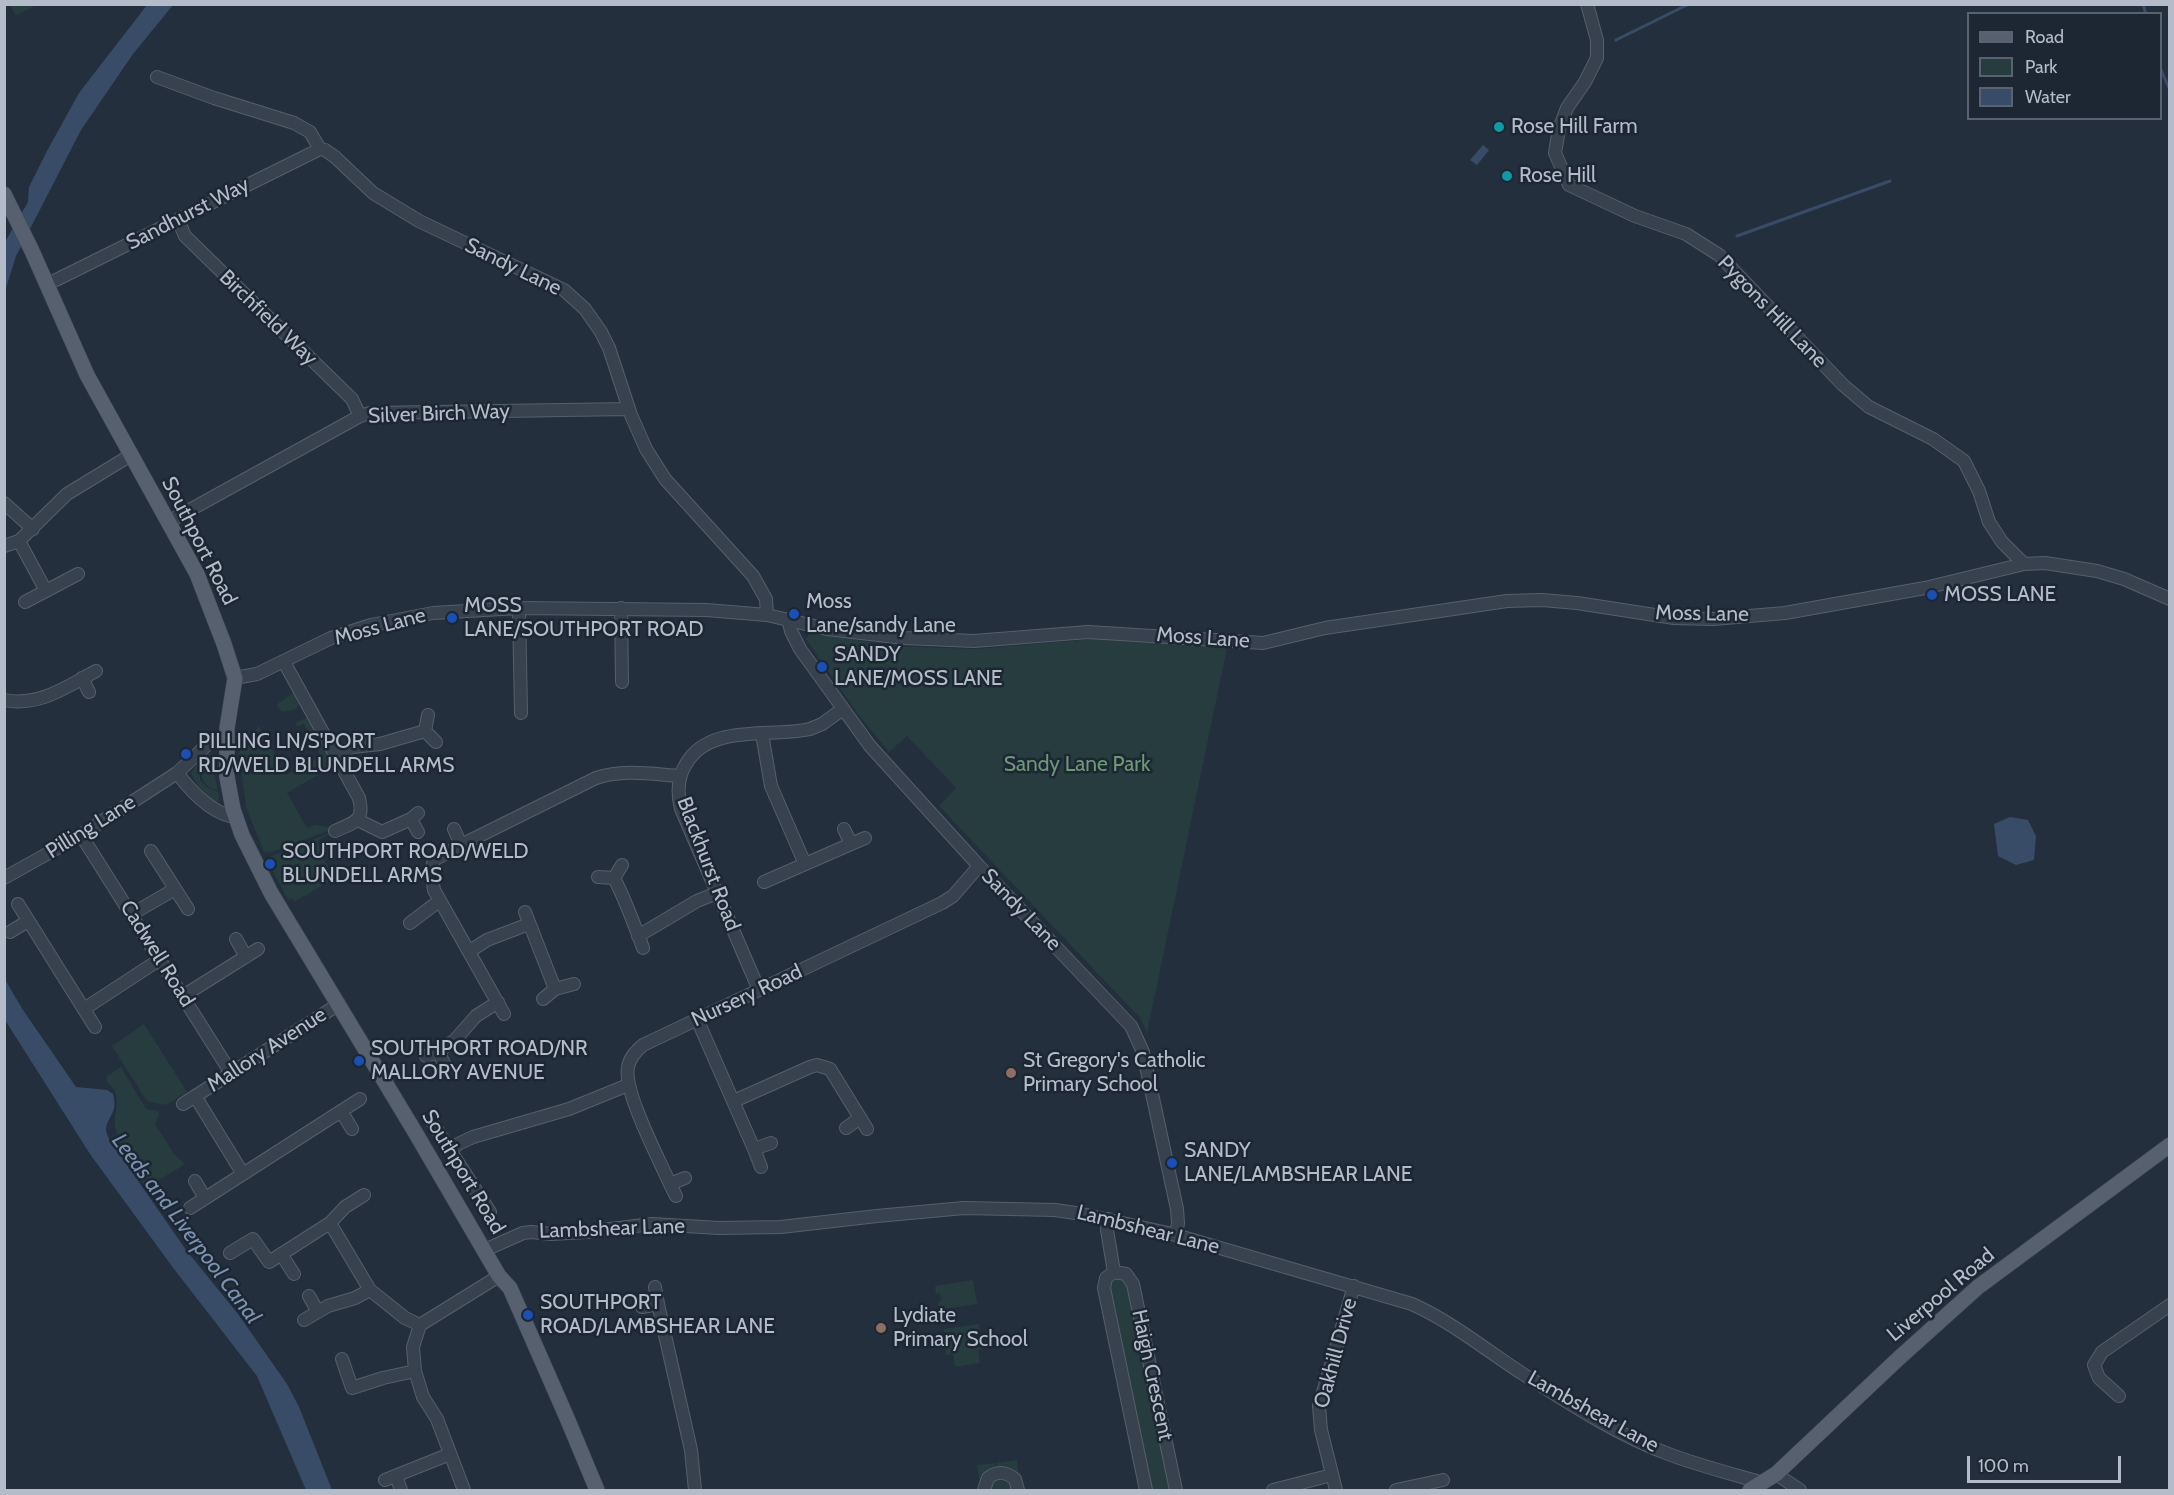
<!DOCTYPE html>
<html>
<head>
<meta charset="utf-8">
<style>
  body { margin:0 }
  #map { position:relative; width:2174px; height:1495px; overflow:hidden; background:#242f3e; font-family:Cabin,sans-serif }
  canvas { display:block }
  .frame { position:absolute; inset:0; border:6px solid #b4bcc9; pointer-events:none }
  .legend { position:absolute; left:1967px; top:12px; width:195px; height:108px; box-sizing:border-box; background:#1d2633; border:2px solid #59626f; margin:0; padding:8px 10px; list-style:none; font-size:18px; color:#b4bcc9 }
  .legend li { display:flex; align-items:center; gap:12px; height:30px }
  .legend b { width:30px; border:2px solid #59626f }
  .scale { position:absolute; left:1967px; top:1456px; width:154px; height:27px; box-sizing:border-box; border:3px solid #b4bcc9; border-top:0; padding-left:8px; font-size:18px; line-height:21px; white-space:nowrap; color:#b4bcc9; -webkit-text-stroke:4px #1d2633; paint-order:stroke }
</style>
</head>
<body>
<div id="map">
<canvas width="2174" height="1495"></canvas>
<div class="frame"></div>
<ul class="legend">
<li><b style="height:8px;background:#56606e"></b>Road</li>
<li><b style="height:16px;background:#263c3f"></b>Park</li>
<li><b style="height:16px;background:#394c67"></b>Water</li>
</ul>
<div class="scale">100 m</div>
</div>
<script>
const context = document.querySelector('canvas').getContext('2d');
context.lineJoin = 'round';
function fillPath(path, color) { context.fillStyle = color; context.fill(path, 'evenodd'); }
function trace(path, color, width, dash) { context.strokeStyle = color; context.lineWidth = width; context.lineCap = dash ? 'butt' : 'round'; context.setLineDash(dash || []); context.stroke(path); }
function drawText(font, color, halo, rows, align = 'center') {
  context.font = font + ' Cabin,sans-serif'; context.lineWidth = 5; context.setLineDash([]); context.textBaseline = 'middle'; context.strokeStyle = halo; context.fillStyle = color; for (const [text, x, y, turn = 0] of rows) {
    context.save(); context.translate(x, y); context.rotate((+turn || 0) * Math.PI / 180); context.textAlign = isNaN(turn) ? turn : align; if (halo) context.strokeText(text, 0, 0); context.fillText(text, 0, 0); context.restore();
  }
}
const green = new Path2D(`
  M10,5H37L16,15Z
  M811,632L892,646L975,649L1094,639L1227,648L1147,1033L1140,1018L939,806L956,788L907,736L889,752L858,714L806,639Z
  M293,693L299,703L296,709L282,712L276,705Z
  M307,718L333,766L287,793L307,828L315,825L330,827L331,830L268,853L267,851L264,852L246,807L239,753L242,745L259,726L286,775L321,756L304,724L297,727L295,723Z
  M208,754H213L214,758C203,763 200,767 200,780L207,787L218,792L219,798L217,804C206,795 197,787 191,773L198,762Z
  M212,760H215L214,772L218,790C206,788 200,780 202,769Z
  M332,832L318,841L322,856L335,878L294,902L292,898L288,900L271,867L273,866L271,860L268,861L267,858Z
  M144,1024L187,1092L166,1105L149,1102L145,1098L112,1046Z
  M121,1067L146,1109L158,1111L159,1115L155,1124L174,1154L185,1164L151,1185L164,1205L160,1208C144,1184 124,1159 116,1130C111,1112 126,1098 107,1082V1076Z
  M1117,1277L1126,1281L1173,1490H1149L1109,1286L1111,1280Z
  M973,1280L977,1304L939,1310L938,1302L941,1301L940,1293L936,1294L935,1286Z
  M979,1324L982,1343H984L985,1348L978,1350L980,1363L955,1367L953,1354L946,1355L944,1329Z
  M1017,1460L1019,1480L997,1468L996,1463Z
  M995,1463L996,1468L980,1485L977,1465Z
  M1002,1477L1010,1481L1013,1490H988L990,1482Z`);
const water = new Path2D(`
  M147,5H173L133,54L81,130L16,256L5,291V242L28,202L29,187L47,151L79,93Z
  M1483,145L1489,150L1477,165L1470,160Z
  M2010,817L2028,820L2036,836L2034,860L2016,865L1998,856L1994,824Z
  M4,978L23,1010L76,1087L107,1090L113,1094C118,1114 108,1115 106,1129C106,1133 108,1136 109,1139L186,1250L238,1314L287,1384L299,1407L332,1490H306L257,1376L174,1269L90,1154L5,1020Z`);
const stream = new Path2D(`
  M2143,4L2146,14
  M1616,40L1689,4
  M2160,68L2170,90
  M1737,236L1890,181`);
const minor = new Path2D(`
  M1587,4L1597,40V58L1585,82L1567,108L1559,129L1555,153L1569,185L1635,216L1686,234L1719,255L1843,385L1869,407L1933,439L1964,461L1979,491L1989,522L2002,542L2024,564
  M157,77L214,98L294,123L310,132L320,149L325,150L335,157L373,193L419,221L564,290L585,309L601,332L609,348L631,415L646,449L665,479L753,576L766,599L767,615
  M178,220L185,236L352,399L360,416
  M56,280L320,149
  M4,503L33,529
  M168,522L360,416L370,413L629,409
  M19,541L46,591
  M4,546L19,541L67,494L131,455
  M25,602L78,574
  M519,608L521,713
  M621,608L622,682
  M788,619L791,631L800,649L870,746L979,866L1131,1026L1143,1052L1177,1209L1178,1223L1176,1235
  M284,662L359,798C365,822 354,822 335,831
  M82,678L89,692
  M235,678L257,674L331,638L371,625L433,613L519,608L706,610L767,615L827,629L904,638L974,641L1088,632L1263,643L1325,628L1507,601L1542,600L1577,603L1674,618L1713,619L1785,613L1925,588L2024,564L2045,563L2097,571L2124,579L2170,599
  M4,700C39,707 66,687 96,671
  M428,715L425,731L436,742
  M762,734L771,786L805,864
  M335,756L352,747L380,744L425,731
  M177,773C190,790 213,815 236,817
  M418,813L411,819L418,832
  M358,820L382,832L411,819
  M454,829L461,845L434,860L431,871L434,890L504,1014
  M844,829L851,844L865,838
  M81,835L231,1073
  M461,845L596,778C624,769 651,774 680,776
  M151,851L188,909
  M598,877L614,878L622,865
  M4,878L81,835L177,773L209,743L227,742
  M614,878C626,901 634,924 643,948
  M764,882L851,844
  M18,904L95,1027
  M525,912L555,989
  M132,914L175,889
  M410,923L439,901
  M10,932L28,921
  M638,936L697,901L717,893
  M236,939L246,957
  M470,951L487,940L529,924
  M759,990L681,809C677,793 677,778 686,764C709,723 770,738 810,729L822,724L843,709
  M183,996L258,949
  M543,999L555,989L574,984
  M84,1009L159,960
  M697,1019L754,1149
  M438,1052L455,1040L476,1016L498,1002
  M426,1056L438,1052L445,1065
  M195,1096L243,1174
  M734,1101L810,1067L817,1065L830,1069L867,1129
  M183,1104L339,1004
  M341,1111L352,1129
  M432,1122L490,1212
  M846,1128L860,1118
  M450,1151L458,1144L473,1137L569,1109L628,1085
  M761,1167L754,1149L771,1143
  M195,1181L205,1198
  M670,1184C659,1159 623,1091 628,1067C630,1057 636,1051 643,1045L942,903L953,896L979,866
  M676,1196L670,1184L685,1178
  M190,1208L360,1099
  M1108,1219L1107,1230L1114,1272
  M330,1223L370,1290L405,1318L420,1325
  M485,1250L523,1233L531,1232L551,1234L586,1232L652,1224L719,1228L781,1227L877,1216L964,1208L1055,1210L1082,1214L1172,1234L1412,1304C1452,1322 1486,1350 1523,1374C1570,1404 1619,1436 1671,1455C1701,1466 1732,1474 1763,1483
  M230,1253L253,1239L269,1262L330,1223L345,1207L364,1195
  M281,1254L294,1274
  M309,1296L318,1312
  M658,1304L691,1450L695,1490
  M642,1307L658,1304L655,1287
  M304,1320L328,1306L355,1298L370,1290
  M342,1359L352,1388L383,1378L415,1371
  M2119,1396L2099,1378L2094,1365L2102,1352L2170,1305
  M1776,1474L1800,1490
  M396,1476L401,1490
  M385,1480L450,1454
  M464,1490L437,1419L423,1397L415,1371L413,1347L420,1325L499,1276
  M984,1490L988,1478C998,1470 1006,1472 1015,1479L1018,1490
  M1146,1490L1104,1288L1106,1278L1114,1272L1126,1274L1133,1284L1176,1490
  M1273,1490L1332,1475
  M1336,1490L1321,1430L1319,1406L1354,1286
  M1396,1490L1443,1480`);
const major = new Path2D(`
  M4,194L32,251L87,375L197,574L224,644L235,678L227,728V777L233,809L242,835L271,893L415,1132L499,1276L510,1288L567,1418L597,1490
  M1750,1490L1776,1474L1899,1358L1978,1287L2170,1145`);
const markers = [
  [1499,127,6,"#0f9aa8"],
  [1507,176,6,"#0f9aa8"],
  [1932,595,6,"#1a4fb4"],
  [794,614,6,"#1a4fb4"],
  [452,618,6,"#1a4fb4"],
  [822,667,6,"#1a4fb4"],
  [186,754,6,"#1a4fb4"],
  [270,864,6,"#1a4fb4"],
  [359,1061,6,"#1a4fb4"],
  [1011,1073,6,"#8d6e63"],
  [1172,1163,6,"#1a4fb4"],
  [528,1315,6,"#1a4fb4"],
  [881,1328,6,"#8d6e63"]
];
const poiNames = [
  ["Rose Hill Farm",1511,127],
  ["Rose Hill",1519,176],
  ["MOSS LANE",1944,595],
  ["Moss",806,602],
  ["Lane/sandy Lane",806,626],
  ["MOSS",464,606],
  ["LANE/SOUTHPORT ROAD",464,630],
  ["SANDY",834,655],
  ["LANE/MOSS LANE",834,679],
  ["PILLING LN/S'PORT",198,742],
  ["RD/WELD BLUNDELL ARMS",198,766],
  ["SOUTHPORT ROAD/WELD",282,852],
  ["BLUNDELL ARMS",282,876],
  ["SOUTHPORT ROAD/NR",371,1049],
  ["MALLORY AVENUE",371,1073],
  ["St Gregory's Catholic",1023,1061],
  ["Primary School",1023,1085],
  ["SANDY",1184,1151],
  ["LANE/LAMBSHEAR LANE",1184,1175],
  ["SOUTHPORT",540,1303],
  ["ROAD/LAMBSHEAR LANE",540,1327],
  ["Lydiate",893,1316],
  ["Primary School",893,1340]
];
const streetNames = [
  ["Sandhurst Way",188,214,-27],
  ["Sandy Lane",513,267,26],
  ["Pygons Hill Lane",1772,312,46],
  ["Birchfield Way",268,318,44],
  ["Silver Birch Way",439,414,-2],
  ["Southport Road",199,541,63],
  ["Moss Lane",1702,614,1],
  ["Moss Lane",380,627,-15],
  ["Moss Lane",1203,638,4],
  ["Pilling Lane",91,827,-32],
  ["Blackhurst Road",708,864,69],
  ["Sandy Lane",1021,910,46],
  ["Cadwell Road",157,954,58],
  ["Nursery Road",747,996,-25],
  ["Mallory Avenue",267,1050,-33],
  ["Southport Road",463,1172,59],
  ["Lambshear Lane",612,1229,-2],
  ["Lambshear Lane",1148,1230,14],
  ["Liverpool Road",1941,1295,-40],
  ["Oakhill Drive",1336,1353,-75],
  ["Haigh Crescent",1152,1375,78],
  ["Lambshear Lane",1593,1412,29]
];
const parkNames = [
  ["Sandy Lane Park",1077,765]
];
const waterNames = [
  ["Leeds and Liverpool Canal",186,1229,53]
];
fillPath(green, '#263c3f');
fillPath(water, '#394c67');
trace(stream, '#394c67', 3);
trace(minor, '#565f6c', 14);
trace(major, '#414a57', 16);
trace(minor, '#38414e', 12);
trace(major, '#56606e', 15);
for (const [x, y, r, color] of markers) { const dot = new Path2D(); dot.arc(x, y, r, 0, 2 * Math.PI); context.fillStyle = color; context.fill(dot); trace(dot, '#1d2633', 2); }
drawText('21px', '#b4bcc9', '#1d2633', poiNames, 'left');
drawText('21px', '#b4bcc9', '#1d2633', streetNames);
drawText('21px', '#6b9a76', '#1d2633', parkNames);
drawText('italic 22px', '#7c92b1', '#1d2633', waterNames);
</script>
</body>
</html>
